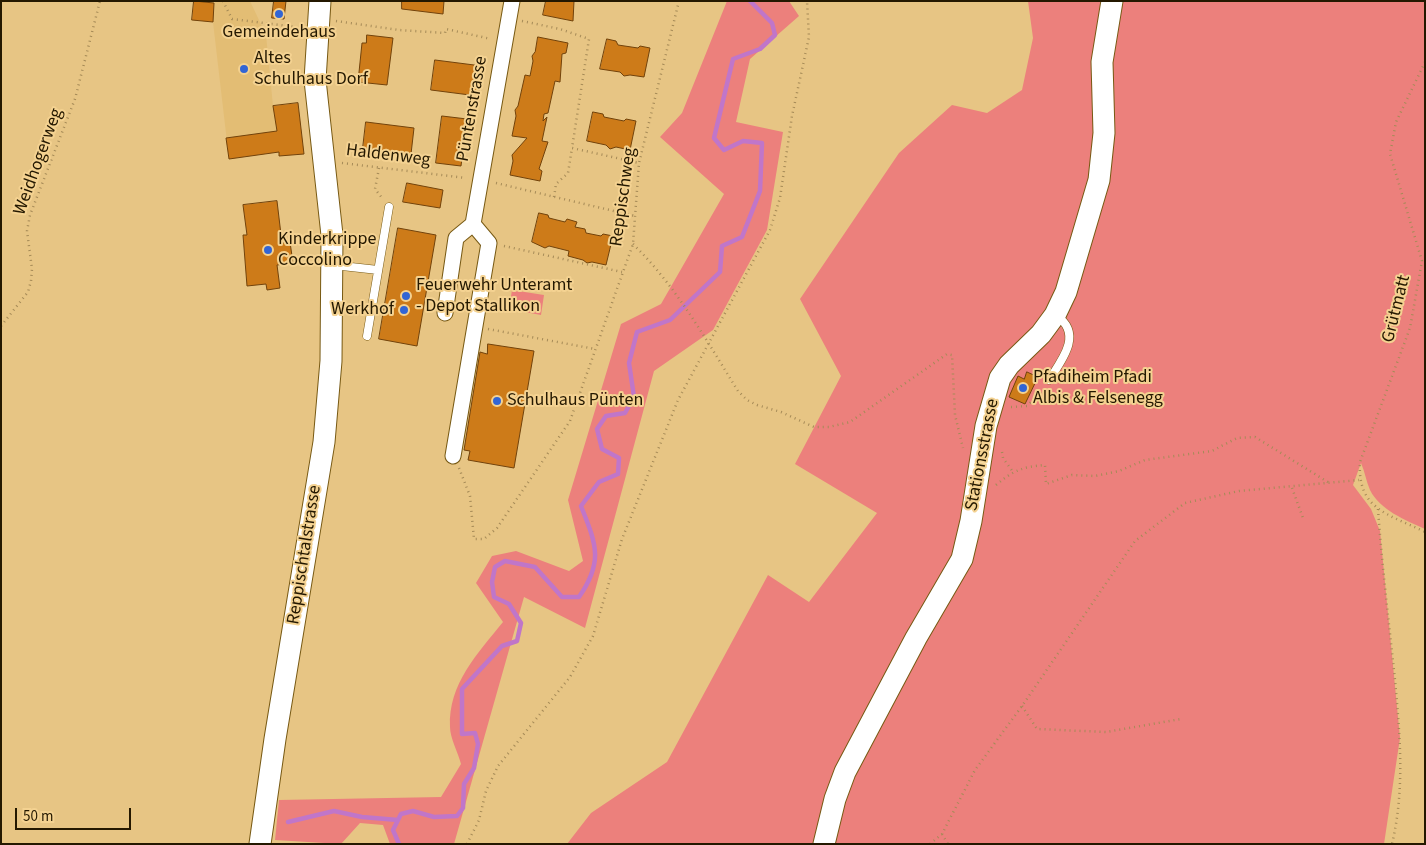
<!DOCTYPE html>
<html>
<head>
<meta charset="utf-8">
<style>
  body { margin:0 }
  #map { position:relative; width:1426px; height:845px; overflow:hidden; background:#e7c584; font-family:"Source Sans 3",sans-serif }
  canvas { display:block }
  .frame { position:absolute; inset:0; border:2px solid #241800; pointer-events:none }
  .scale { position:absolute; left:15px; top:808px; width:116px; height:22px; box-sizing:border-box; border:2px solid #241800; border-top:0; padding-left:6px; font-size:15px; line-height:18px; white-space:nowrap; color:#241800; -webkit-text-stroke:4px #f4d291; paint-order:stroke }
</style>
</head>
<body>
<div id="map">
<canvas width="1426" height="845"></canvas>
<div class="frame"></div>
<div class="scale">50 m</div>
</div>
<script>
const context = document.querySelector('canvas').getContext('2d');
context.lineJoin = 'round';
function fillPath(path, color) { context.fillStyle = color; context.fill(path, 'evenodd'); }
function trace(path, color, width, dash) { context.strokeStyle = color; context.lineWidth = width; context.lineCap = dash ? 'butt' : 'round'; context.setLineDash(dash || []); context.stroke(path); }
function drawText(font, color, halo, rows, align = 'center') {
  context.font = font + ' "Source Sans 3",sans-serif'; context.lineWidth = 4; context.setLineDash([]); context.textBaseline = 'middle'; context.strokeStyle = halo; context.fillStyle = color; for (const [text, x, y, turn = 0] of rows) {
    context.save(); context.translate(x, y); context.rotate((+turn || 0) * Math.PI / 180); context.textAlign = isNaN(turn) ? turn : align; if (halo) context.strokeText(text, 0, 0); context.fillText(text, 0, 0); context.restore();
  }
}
const built = new Path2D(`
  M194,1H250L266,35L273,106L304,154L279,156V152L229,159L213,22L192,20Z`);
const green = new Path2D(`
  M727,1H789L799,16L750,59L736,122L783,132L767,230L713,330L654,371L585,628L524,597L454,844H390L383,825L360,823L341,844L275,840L279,800L441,797L461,764C458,752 450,738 450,727C448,684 478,653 503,622L476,583L492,556L516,551L569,571L583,561L568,500L621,324L661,304L724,194L660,137L682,113Z
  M1028,1H1425V529C1405,520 1380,510 1370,490C1366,481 1365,472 1361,463L1353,485L1371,509L1380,531L1400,738L1384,844H567L591,813L667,762L768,575L809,602L877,513L795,464L841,376L800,299L899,153L952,105L987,113L1022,90L1033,38Z
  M512,290L544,295L541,315L509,309Z`);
const stream = new Path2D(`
  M288,822L334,811L362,817L398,820
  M399,844L393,830L401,814L413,811L434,817L457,816L463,808L464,784L474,768L478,744L475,733L462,734V689L502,646L517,641L521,623L509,604L494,597L492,582L495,567L505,561L535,567L562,597H579C604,561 596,544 581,506L599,482L618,474L619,458L602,449L597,429L606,416L625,413L634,397L629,363L637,332L670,320L720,272L722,246L742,237L760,191L762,143L743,141L724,150L714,138L733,59L760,49L775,35L772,23L750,1`);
const building = new Path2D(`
  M194,1L214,3L213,22L192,20Z
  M274,1H286L284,19L272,18Z
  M402,1H444L443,14L402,9Z
  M546,1H574L573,21L543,15Z
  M367,35L393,38L387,85L358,82L362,43H366Z
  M538,37L568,43L566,53L562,54L560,82L555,81L548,113L544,114L543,121L547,117L542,141L548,142L539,169L542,171L540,181L510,175L513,161L512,155L527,138L512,136L516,116L515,110L518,106L525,75L530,76L533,61L532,56L535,52Z
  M607,39L616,41L618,45L638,48L640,46L650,48L644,77L630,75L624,76L620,72L600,69Z
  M435,60L482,66L479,92L471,91L470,95L431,90Z
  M298,103L304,154L279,156V152L229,159L226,138L277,131L273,106Z
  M593,112L603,114L604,117L624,121L626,119L636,121L630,150L616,147L610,149L606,145L587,141Z
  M442,116L467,119L461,166L436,163Z
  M366,122L414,128L411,154L363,148Z
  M407,183L443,190L440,208L403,202Z
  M277,201L282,243L290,242L293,263L277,265L280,288L267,290L266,284L247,286L243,235H247L243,205Z
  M539,213L548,215L549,218L565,222L567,219L577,222L575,227L585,229L586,233L601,236L603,234L613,236L606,265L592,262L587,263L583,260L568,256L569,251L549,246L545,248L532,242Z
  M398,228L436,235L417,346L379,339Z
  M488,344L534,351L514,468L468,460L470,451L464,450L480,352L487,354Z
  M1027,372L1038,377L1025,404L1009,397L1018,376L1024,379Z`);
const path = new Path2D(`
  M223,1L232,19L296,27
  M336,21L399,30L445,33L446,29L491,39
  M522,21L560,29L589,39L572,148L639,163
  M1425,62L1396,122L1390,154L1422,261L1410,328L1360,462C1357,510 1389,514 1425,532
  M342,163L466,178
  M379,168L375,189L382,198
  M496,183L635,216
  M554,197L556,184L568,173L572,148
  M633,244C677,287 706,340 738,391L747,400L757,405L781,412L814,427H829L850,422L947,354L952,355L955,415L963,448
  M504,246L622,272
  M1,326L28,292L31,281L32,269L27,231L30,215L75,99L100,1
  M488,329L595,349
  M1011,407L1027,406L1043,390
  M1002,452L1003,458L1013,472
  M459,468L470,496L474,539H484L497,528L570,421L633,244L639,163L679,1
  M996,485C1014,470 1022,467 1045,465L1046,484L1072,475L1095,476L1119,471L1145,460L1212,451L1237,438L1255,437L1331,484
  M1292,488L1303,518
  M1378,509C1382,566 1389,623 1395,680C1400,736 1405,789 1392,844
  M1022,706L1037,729L1106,732L1181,719
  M942,834L948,844
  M467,844L479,820L486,791L498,766L570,677L593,636L622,539L678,400L770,230L780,198L792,116L809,37L807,1
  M930,844L942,834L975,770L1022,706L1135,541L1185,503L1239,491L1359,480`);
const lane = new Path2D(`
  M333,265L378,270
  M367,336L389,207
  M1049,380C1062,360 1083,334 1057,316`);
const street = new Path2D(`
  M445,313L456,238L473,224L512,1
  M453,456L489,243L473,224`);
const secondary = new Path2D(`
  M260,844L275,739L324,442L331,361L332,235L315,80L320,1
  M824,844L835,799L845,772L916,638L962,559L971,521L986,426L1000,378L1009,365L1041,334L1055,315L1066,292L1099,180L1104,133L1102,62L1112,1`);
const markers = [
  [279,14,5,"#3265d4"],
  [244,69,5,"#3265d4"],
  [268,250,5,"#3265d4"],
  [406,296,5,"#3265d4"],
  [404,310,5,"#3265d4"],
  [1023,388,5,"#3265d4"],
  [497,401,5,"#3265d4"]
];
const poiNames = [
  ["Gemeindehaus",279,33,"center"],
  ["Altes",254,59],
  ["Schulhaus Dorf",254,80],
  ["Kinderkrippe",278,240],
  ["Coccolino",278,261],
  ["Feuerwehr Unteramt",416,286],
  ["- Depot Stallikon",416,307],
  ["Werkhof",394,310,"right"],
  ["Pfadiheim Pfadi",1033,378],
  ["Albis & Felsenegg",1033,399],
  ["Schulhaus Pünten",507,401]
];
const streetNames = [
  ["Püntenstrasse",473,109,-80],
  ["Haldenweg",388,156,7],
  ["Weidhogerweg",39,162,-70],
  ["Reppischweg",624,197,-82],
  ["Grütmatt",1397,309,-76],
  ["Stationsstrasse",983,455,-79],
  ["Reppischtalstrasse",305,555,-81]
];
fillPath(built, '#e3bd74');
fillPath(green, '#ec807c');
trace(stream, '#c076c9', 4.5);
fillPath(building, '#cd7b19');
trace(building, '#71420b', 1);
trace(lane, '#775913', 9);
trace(street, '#775913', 17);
trace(secondary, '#775913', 23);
trace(path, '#a58a57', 2.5, [1, 4]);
trace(lane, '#fff', 8);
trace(street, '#fff', 15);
trace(secondary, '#fff', 21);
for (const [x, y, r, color] of markers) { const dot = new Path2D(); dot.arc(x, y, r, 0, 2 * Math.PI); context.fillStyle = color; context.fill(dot); trace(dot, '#f4d291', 2); }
drawText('18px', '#241800', '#f4d291', poiNames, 'left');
drawText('18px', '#241800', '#f4d291', streetNames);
</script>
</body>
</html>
